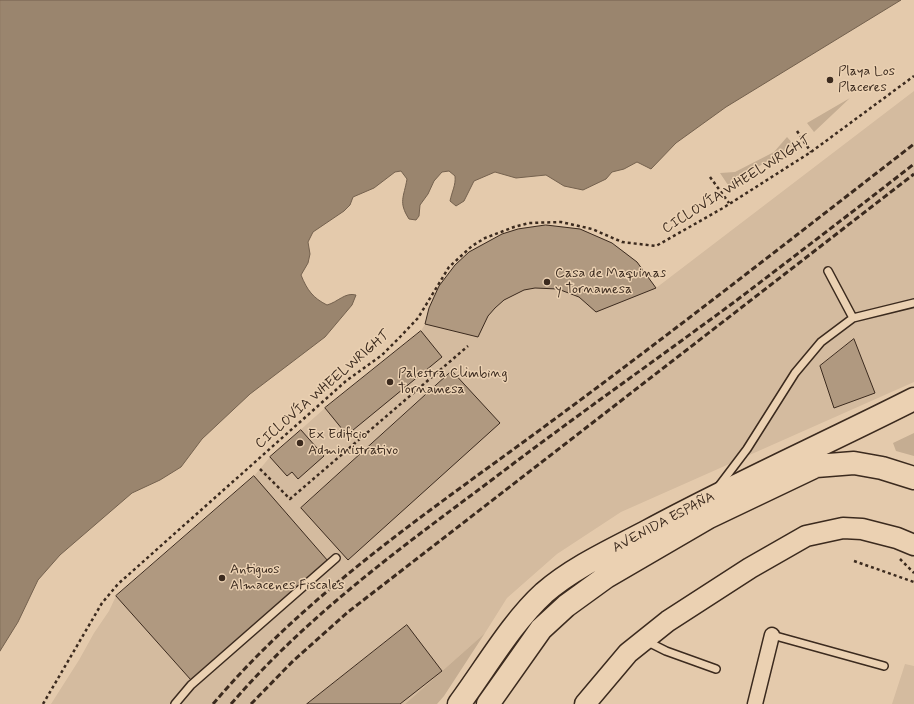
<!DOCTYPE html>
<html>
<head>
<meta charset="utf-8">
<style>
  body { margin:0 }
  canvas { display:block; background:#e4caac }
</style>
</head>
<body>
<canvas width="914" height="704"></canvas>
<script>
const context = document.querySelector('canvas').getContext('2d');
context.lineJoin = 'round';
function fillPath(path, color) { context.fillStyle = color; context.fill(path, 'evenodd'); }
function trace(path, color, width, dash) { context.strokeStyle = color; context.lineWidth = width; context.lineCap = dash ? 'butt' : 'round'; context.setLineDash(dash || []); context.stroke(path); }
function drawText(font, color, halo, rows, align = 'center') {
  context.font = font + ' Mynerve,sans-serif'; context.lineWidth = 3; context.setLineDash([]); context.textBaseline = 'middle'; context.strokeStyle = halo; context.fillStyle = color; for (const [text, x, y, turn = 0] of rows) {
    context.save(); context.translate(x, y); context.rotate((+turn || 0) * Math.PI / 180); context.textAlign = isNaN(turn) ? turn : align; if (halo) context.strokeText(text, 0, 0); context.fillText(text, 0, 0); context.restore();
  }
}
const built = new Path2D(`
  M914,91V382L621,512L557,554L507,598L485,633L405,704H51L79,660L94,633L109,611L116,596L254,476L270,457L325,408L421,331L425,324L435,295L445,278L462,259L476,247L502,234L518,229L546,225L580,229L604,239L625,252L637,262L656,288Z
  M905,664L914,666V704H892Z`);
const green = new Path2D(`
  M851,97L814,132L807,123L850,98Z
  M787,137L794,145L728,185L720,173L735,172L774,152Z
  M914,433V456L896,451L893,443Z
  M485,633L444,696L437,704H405Z`);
const water = new Path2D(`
  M0,0H901L726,107L676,143L651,169L637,162L624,169L612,172L606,179L583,190L564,186L546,175L516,178L495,172L474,181L464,201L456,206L450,201C452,191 456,185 455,176L449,171L442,172L434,181L428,194L420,205L419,216L416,220L409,219C398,202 404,197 407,179L401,171L395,172L374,188L353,197L350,205L344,211L313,232L308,242L310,254L308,263L301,275C307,290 313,298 327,305C338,302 345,292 356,295L352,305L325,337L250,394L202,439L181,467L160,480L132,493L60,555L38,580L18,622L0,651Z`);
const building = new Path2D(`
  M546,225L580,229L612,243L637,262L656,288L596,312L579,297L558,289L535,288L524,290L504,300L495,308L488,316L478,337L425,324L429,308L439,286L455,265L469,252L502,234L518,229Z
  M421,331L442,357L347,435L325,408Z
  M854,339L875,393L834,408L820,366Z
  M452,371L500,423L348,560L301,508Z
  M301,430L324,456L298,479L292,472L287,476L270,457Z
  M254,476L328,561L191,680L116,596Z
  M407,625L442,671L400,704H307Z`);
const path = new Path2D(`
  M797,131L811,152
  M710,177L729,203
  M260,469L290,499L468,346
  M900,559L914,573
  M854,561L914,582
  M43,704L102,603L118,584L346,381L382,355L400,337L418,318L449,267L472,246L485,238L514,227L529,223L561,222L592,229L622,242L656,246L723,208L811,152L914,76`);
const lane = new Path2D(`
  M853,318L914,303
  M719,486L747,449L795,373L821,342L853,318L828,271
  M772,635L884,666
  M646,641L666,651L716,669
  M175,704L191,685L336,558`);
const street = new Path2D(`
  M755,704L772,635`);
const secondary = new Path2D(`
  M585,704L628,653L668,621L750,568L806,536L843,528L862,529L897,538L914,545`);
const primary = new Path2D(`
  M459,704C485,669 512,622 544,593C574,567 612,550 648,531C735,484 825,444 914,399
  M488,704L541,629L566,606L606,577L709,517L816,466L854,463L882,468L914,478`);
const rail = new Path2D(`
  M213,704C309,591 433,509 552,421C674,331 794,237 914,144
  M231,704C309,614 398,550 493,479C573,418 656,360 737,300C796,255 855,210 914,164
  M251,704L293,661L348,612L914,174`);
const markers = [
  [830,80,4,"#3b2a1e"],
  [547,282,4,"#3b2a1e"],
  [390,382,4,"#3b2a1e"],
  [300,443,4,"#3b2a1e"],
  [222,578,4,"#3b2a1e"]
];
const poiNames = [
  ["Playa Los",838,72],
  ["Placeres",838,88],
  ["Casa de Maquinas",555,274],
  ["y Tornamesa",555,290],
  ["Palestra Climbing",398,374],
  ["Tornamesa",398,390],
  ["Ex Edificio",308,435],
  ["Administrativo",308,451],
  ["Antiguos",230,570],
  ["Almacenes Fiscales",230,586]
];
const streetNames = [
  ["CICLOVÍA WHEELWRIGHT",737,185,-32],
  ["CICLOVÍA WHEELWRIGHT",323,390,-41],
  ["AVENIDA ESPAÑA",664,523,-28]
];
fillPath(built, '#d4bb9f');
fillPath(green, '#c5ad92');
fillPath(water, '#9a856e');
trace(water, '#74614e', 1);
fillPath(building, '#b09980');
trace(building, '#3b2a1e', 1);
trace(lane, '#3b2a1e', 10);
trace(street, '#3b2a1e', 17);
trace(secondary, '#3b2a1e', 23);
trace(primary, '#3b2a1e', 25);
trace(path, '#3b2a1e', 2.5, [3, 3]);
trace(lane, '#ebd1b2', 7);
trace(street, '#ebd1b2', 14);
trace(secondary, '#ebd1b2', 20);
trace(primary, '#ebd1b2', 22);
trace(rail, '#3b2a1e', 3, [6, 3]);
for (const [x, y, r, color] of markers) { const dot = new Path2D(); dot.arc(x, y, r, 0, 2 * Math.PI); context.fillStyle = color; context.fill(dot); trace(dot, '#ebd1b2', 1.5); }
drawText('14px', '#3b2a1e', '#ebd1b2', poiNames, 'left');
drawText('14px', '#3b2a1e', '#ebd1b2', streetNames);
</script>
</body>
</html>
